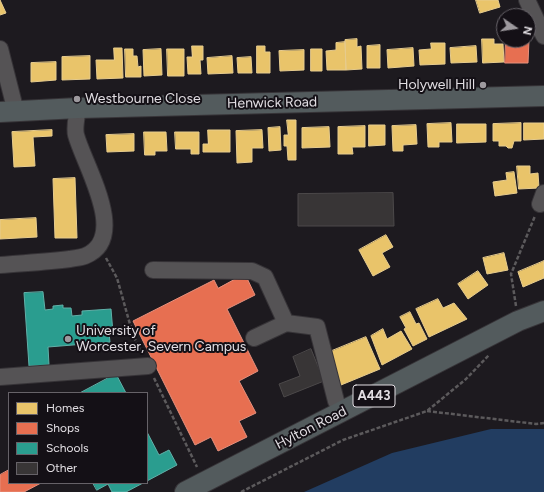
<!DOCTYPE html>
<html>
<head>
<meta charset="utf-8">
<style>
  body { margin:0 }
  #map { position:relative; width:544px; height:492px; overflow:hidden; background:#1d1a1f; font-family:Figtree,sans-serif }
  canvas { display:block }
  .legend { position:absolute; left:8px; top:392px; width:140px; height:92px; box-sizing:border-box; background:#141016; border:1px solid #666268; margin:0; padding:5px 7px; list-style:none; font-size:12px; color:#e2dee3 }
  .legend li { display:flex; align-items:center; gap:8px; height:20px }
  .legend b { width:20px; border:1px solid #666268 }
  .north { position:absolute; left:496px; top:8px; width:40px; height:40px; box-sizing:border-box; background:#141016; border:1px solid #666268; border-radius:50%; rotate:103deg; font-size:11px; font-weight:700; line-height:16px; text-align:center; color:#e2dee3 }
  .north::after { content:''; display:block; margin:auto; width:14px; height:18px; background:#9d999e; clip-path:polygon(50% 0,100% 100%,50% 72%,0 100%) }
</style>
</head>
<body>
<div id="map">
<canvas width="544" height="492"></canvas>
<ul class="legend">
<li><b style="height:11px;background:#e9c46a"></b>Homes</li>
<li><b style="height:11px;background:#e76f51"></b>Shops</li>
<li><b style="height:11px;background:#2a9d8f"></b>Schools</li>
<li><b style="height:11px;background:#383536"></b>Other</li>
</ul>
<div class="north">N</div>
</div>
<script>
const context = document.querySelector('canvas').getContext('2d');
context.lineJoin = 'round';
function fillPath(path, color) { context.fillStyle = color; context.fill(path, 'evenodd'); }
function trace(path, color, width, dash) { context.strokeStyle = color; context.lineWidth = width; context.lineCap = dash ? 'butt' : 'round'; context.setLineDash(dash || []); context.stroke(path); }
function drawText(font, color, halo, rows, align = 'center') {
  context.font = font + ' Figtree,sans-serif'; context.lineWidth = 4; context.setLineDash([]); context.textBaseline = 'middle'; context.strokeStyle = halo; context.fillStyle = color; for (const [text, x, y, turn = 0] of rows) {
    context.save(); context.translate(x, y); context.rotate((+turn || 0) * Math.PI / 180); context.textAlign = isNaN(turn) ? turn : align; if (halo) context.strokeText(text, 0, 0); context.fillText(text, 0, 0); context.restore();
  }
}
const water = new Path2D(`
  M491,429H544V492H304L392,453Z`);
const homes = new Path2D(`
  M0,0L6,13L0,15Z
  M476,0H498L500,7L480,13Z
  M357,39V47L361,46L362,69L346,70L345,40Z
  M482,39H494V44H503L504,62L483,63Z
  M345,42L346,70H327L326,51L336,50V43Z
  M431,43H445V64L420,65L419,50L431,49Z
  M380,45V68H367V46Z
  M192,46H203V60H200L201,74H188L187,57H192Z
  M257,46H265V52H270V73H257Z
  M476,46L477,62L451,63L450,48Z
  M114,48H122L123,78L97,79L96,60H114Z
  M413,48L414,66L388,68L387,50Z
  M125,49H133V56H137L138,67L141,66V77H126Z
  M161,49L162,75L144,76L143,50Z
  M167,49H184V76H168Z
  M311,49H322V71H311Z
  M304,50V70L280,71L279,51Z
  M90,56V79L62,80V57Z
  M232,56L233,73L208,74L207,58Z
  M251,57L252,73H238L237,58Z
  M56,62V80L31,82V63Z
  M287,120H296V160H288L287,146H284V135H288Z
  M451,123L452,142H439V147H428L427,124Z
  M521,123V141H514L512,148H508L506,146H499V141H493V124Z
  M524,123H544V139L524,140Z
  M457,124H486V142L457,143Z
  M369,125H385V145L369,146Z
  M416,125L417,144L403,145V151H393L392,126Z
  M365,126V147H352L353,154H338V127Z
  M280,127L281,150L269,151L268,128Z
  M329,127L330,147L302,148V128Z
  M52,130V136L33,137L35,166L14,167L12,132Z
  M208,130H230V152H203V144H208Z
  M262,130L263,148H252V162L237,163L236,131Z
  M144,132H166L167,151H155V155H145Z
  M175,132H199V154H191V149H176Z
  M134,134V151L107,152L106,135Z
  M517,166H530V174L538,173L539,188L519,189Z
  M514,172L517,193L495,196L493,182L507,180L506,173Z
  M75,178L77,238H55L53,179Z
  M36,218L37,237L0,239V220Z
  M386,235L393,247L382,253L390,267L373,276L359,250Z
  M504,253L508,270L487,274L483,258Z
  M544,261V278L523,287L518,272Z
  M478,271L488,285L468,299L458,284Z
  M438,299L443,308L454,303L467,319L429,337L416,309Z
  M410,312L416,324L419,323L427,339L413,346L404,329L406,328L400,317Z
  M383,329L387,339L401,331L412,349L382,365L371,336Z
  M366,337L380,369L341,385L327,353Z`);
const shops = new Path2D(`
  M506,40H529L528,63H505Z
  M245,274L255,295L227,309L258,371L239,381L256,413L239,421L247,437L218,451L211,437L195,445L133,321L214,280L218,288Z
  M9,470V483H41L24,492H0V475Z`);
const schools = new Path2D(`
  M43,292L45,310L53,309V306L63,305V308H71L72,316L82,315V311L111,309L113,333H109L110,342L48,347L49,365L29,366L24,293Z
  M116,374L126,393H80Z
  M147,432L159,455L169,450L177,465L147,481Z
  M93,483H143L126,492H112L108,484L97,490Z`);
const building = new Path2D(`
  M393,193L394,226H298V194Z
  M311,349L324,381L284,397L279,384L300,376L293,357Z`);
const path = new Path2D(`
  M106,258L117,278L133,335L141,352
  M516,306L511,274L535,216
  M154,378L197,467
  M427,411L536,424L544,423
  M241,492L343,440L427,411L466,379L489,355`);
const minor = new Path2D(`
  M527,0L544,36
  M0,49L16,112
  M540,204L544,193
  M0,265C23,263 47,262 70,259C74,258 80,258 85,256C130,238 84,165 76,135C74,127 77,116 78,108
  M153,270L252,271L265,277L286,323
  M254,338L286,323L317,327L336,401L342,413
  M0,377L148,366`);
const major = new Path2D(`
  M0,112L78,108L544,96
  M185,492L518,321L544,311`);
const markers = [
  [483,85,4,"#9d999e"],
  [77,99,4,"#9d999e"],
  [68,339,4,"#9d999e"]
];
const shields = [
  [374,396,42]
];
const shieldNames = [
  ["A443",374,396]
];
const poiNames = [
  ["Holywell Hill",475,85,"right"],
  ["Westbourne Close",85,99],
  ["University of",76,331],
  ["Worcester, Severn Campus",76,347]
];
const streetNames = [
  ["Henwick Road",272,103,-1],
  ["Hylton Road",311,428,-27]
];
fillPath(water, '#223d61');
fillPath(homes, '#e9c46a');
trace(homes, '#e7cc8e', 1);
fillPath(shops, '#e76f51');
trace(shops, '#e6907d', 1);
fillPath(schools, '#2a9d8f');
trace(schools, '#61b0a8', 1);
fillPath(building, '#383536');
trace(building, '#4c494a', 1);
trace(minor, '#373438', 18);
trace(major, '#373438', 22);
trace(path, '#5c5a5c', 2.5, [4, 2]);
trace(minor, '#555355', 16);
trace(major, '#535b5d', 20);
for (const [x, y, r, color] of markers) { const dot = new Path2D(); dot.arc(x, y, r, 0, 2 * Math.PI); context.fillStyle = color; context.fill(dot); trace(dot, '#141016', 1.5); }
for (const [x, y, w] of shields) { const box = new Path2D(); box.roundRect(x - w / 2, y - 11, w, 22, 3); context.fillStyle = '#141016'; context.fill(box); trace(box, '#e2dee3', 1); }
drawText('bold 13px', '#e2dee3', null, shieldNames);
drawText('14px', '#e2dee3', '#141016', poiNames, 'left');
drawText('14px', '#e2dee3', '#141016', streetNames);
</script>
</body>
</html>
